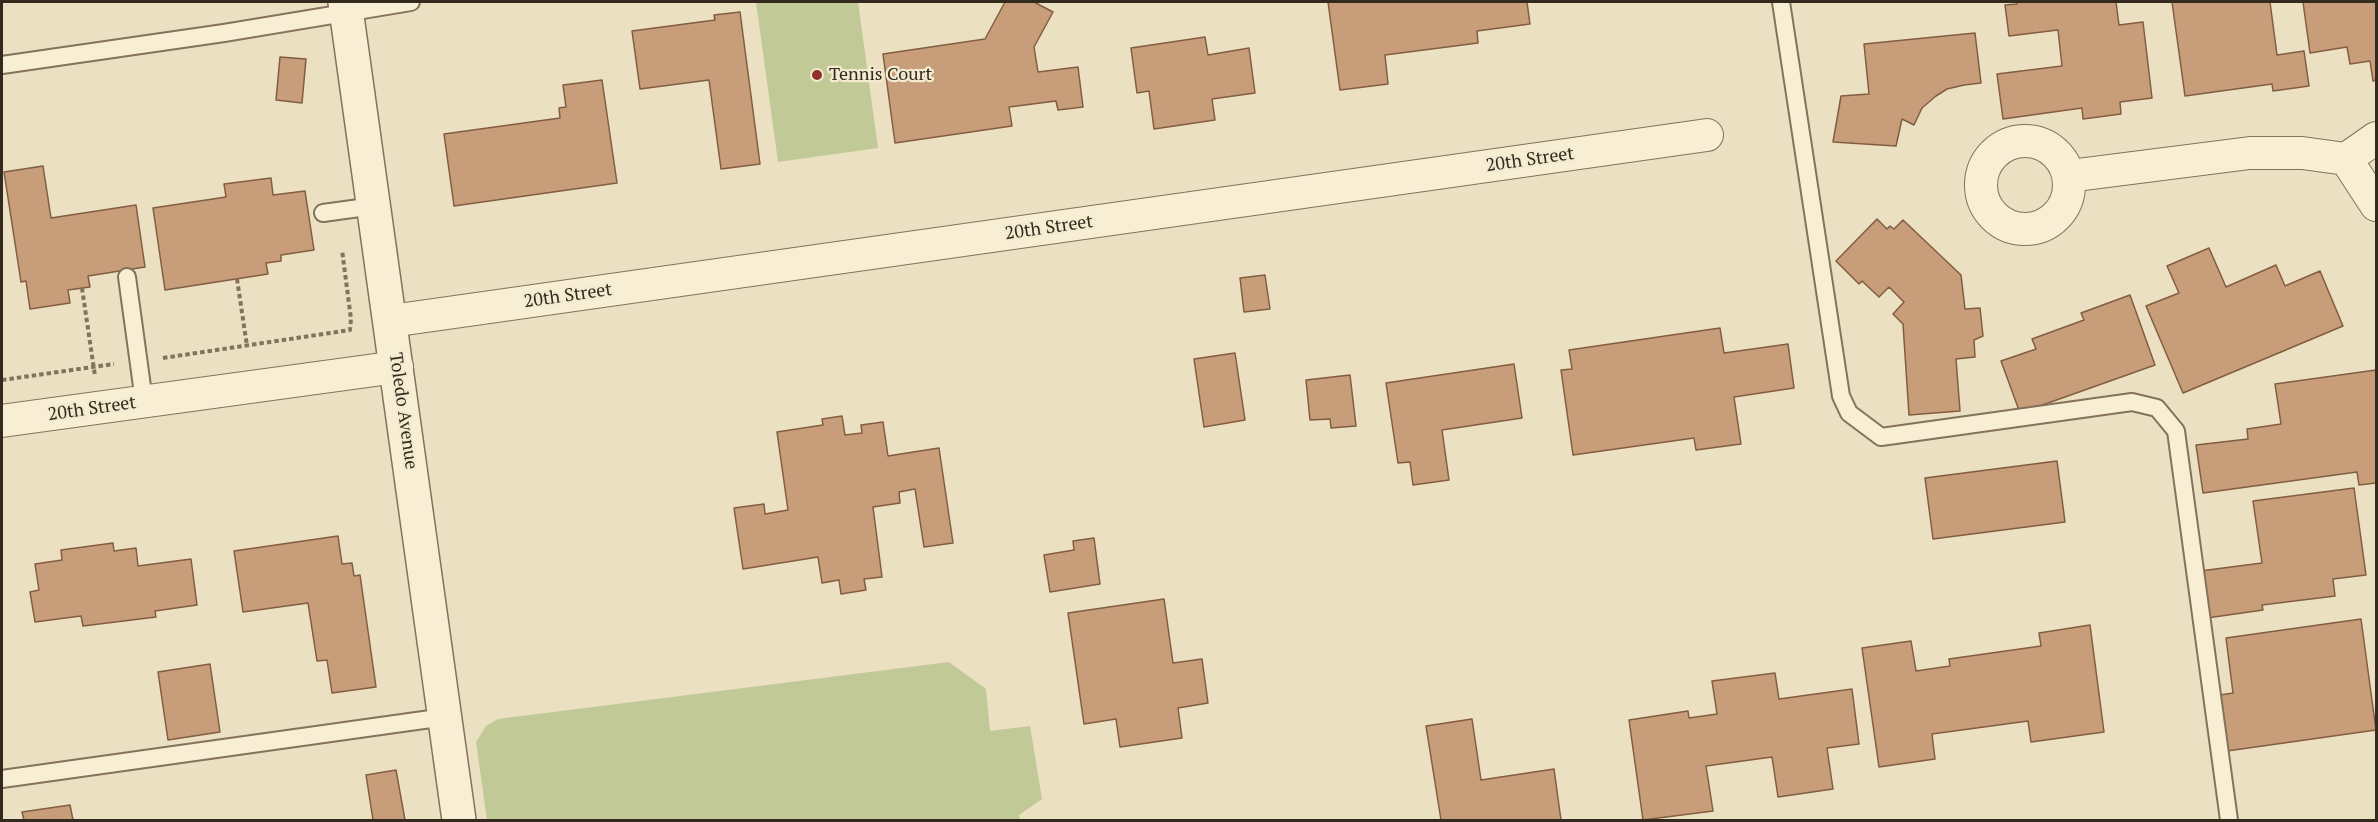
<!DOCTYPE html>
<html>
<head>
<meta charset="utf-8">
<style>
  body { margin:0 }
  #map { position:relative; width:2378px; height:822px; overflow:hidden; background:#ebe0c1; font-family:"PT Serif",serif }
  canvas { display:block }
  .frame { position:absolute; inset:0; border:3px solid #34291d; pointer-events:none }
</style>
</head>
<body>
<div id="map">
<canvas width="2378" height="822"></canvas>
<div class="frame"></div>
</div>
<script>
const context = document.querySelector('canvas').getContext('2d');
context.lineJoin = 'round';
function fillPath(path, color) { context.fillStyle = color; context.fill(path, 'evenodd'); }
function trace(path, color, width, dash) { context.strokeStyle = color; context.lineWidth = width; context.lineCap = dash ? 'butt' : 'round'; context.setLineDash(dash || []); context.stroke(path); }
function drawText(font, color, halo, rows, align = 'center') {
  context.font = font + ' "PT Serif",serif'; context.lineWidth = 4.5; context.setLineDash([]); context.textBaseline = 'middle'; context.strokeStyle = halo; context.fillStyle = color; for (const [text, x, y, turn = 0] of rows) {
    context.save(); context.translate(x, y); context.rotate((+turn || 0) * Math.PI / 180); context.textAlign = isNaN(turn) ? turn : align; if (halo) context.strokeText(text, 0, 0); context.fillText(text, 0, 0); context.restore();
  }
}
const green = new Path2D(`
  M756,2H858L878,148L778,162Z
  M949,662L986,689L990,731L1030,726L1042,799L1019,815L1020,820H487L476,742L486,726L498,719Z`);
const building = new Path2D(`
  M1005,2H1034L1053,12L1034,47L1038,72L1078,67L1083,107L1058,110L1056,101L1009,107L1012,126L895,143L883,54L985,39Z
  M1328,2H1527L1530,24L1477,31L1478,43L1385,55L1388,84L1340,90Z
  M2017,2H2116L2119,25L2143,22L2152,98L2120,102L2121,114L2083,119L2082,108L2003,119L1997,74L2062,66L2058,30L2009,36L2005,5L2017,4Z
  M2172,2H2270L2277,55L2304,51L2309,86L2273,91L2272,84L2185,96Z
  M2303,2H2376V80L2373,81L2370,61L2350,64L2347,47L2310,53Z
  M740,12L760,164L721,169L709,80L640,89L632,31L715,20L714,15Z
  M1975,33L1981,83L1964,85L1947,89L1936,96L1922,108L1914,125L1902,119L1896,146L1833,142L1841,96L1869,94L1864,44Z
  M1205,37L1208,55L1249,48L1255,93L1212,99L1215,120L1154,129L1149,91L1137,93L1131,48Z
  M280,57L306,59L302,103L276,100Z
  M602,80L617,183L454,206L444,134L560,118L559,108L566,107L563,85Z
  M43,166L51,218L136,205L145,267L88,276L90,287L68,290L70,303L30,309L26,281L21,282L4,172Z
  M271,178L273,195L305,191L314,250L281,255V261L266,263L268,274L165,290L153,208L226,197L224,184Z
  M1877,219L1887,229L1890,226L1894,229L1903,220L1961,275L1965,309L1980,308L1983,336L1974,340L1975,357L1956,359L1960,411L1909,415L1903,324L1893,314L1904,302L1889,287L1879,297L1862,281L1859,284L1836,261Z
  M2209,248L2226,287L2276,265L2285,286L2320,271L2343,326L2183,393L2146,306L2179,293L2167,266Z
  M1265,275L1270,309L1244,312L1240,278Z
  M2130,295L2155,365L2020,413L2001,361L2036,349L2032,339L2084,320L2081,313Z
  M1720,328L1724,353L1788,344L1794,388L1734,397L1741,444L1696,450L1694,438L1573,455L1561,370L1572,369L1569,350Z
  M1235,353L1245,420L1204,427L1194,359Z
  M1514,364L1522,418L1442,430L1449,480L1413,485L1410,462L1398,463L1386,383Z
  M2376,370V483L2359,485L2357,472L2203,493L2196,445L2248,439L2247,429L2281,424L2275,384Z
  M1350,375L1356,426L1331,428L1330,419L1310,420L1306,380Z
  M842,416L845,435L862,433L861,425L883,422L888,456L939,448L953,543L924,547L915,489L899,492L900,503L873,507L882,577L864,579L866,590L841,594L839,580L822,583L818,557L743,569L734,508L764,504L765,514L788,510L777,432L823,425L822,419Z
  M2057,461L2065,522L1933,539L1925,478Z
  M2354,488L2366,575L2333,579L2335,596L2262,605L2263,610L2207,618L2200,571L2262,563L2253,501Z
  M338,536L342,564L352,563L354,576L360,575L376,687L332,693L327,660L317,661L308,603L243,612L234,551Z
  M1094,538L1100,584L1050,592L1044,555L1074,550L1073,541Z
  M113,543L114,551L136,548L138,566L191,559L197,605L155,611L156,617L83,626L81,616L35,622L30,592L39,590L35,564L62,560L61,550Z
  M1164,599L1173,663L1202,659L1208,703L1178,708L1182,738L1120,747L1116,719L1084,724L1068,613Z
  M2361,619L2376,730L2227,751L2220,695L2233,693L2226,638Z
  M2090,625L2104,732L2031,742L2028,721L1932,734L1935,759L1879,767L1862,648L1911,641L1916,671L1950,666L1949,659L2041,646L2039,633Z
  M210,664L220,732L168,740L158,672Z
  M1775,673L1779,699L1852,689L1859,744L1827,748L1833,789L1778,797L1772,757L1706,766L1713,811L1643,820L1629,720L1688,711L1689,718L1717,714L1712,681Z
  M1472,719L1481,780L1554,769L1561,820H1441L1426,726Z
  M396,770L405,820H373L366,775Z
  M70,805L73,820H24L22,812Z`);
const path = new Path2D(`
  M237,279L247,346
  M82,288L95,376
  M163,358L350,330L351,319L342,250
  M2,380L114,364`);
const service = new Path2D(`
  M1781,2L1841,396L1849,413L1881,437L2132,402L2157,408L2176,431L2229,820
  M2,65L224,33L411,2
  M323,213L374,206
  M127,277L144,401
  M2,779L445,717`);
const minor = new Path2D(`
  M1981 185a44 44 0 1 1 88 0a44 44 0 1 1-88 0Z
  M2346,159L2376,138
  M2069,176L2250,153H2302L2346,159L2376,205
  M391,321L1707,135
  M2,421L397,367`);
const tertiary = new Path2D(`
  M345,2L459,820`);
const markers = [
  [817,75,6,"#90302d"]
];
const poiNames = [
  ["Tennis Court",829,75]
];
const streetNames = [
  ["20th Street",1530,160,-8],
  ["20th Street",1049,228,-8],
  ["20th Street",568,296,-8],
  ["20th Street",92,409,-8],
  ["Toledo Avenue",403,411,82]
];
fillPath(green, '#c1c996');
fillPath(building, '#c89d79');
trace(building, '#825d41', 1.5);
trace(service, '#84725a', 20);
trace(minor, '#84725a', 34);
trace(tertiary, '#84725a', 36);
trace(path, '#84725a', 4, [4.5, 3]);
trace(service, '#f7eed4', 16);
trace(minor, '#f7eed4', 32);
trace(tertiary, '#f7eed4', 33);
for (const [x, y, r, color] of markers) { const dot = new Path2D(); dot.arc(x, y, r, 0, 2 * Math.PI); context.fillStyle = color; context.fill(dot); trace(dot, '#f3ead0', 2); }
drawText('18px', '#34291d', '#f3ead0', poiNames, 'left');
drawText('18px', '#34291d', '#f3ead0', streetNames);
</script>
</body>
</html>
